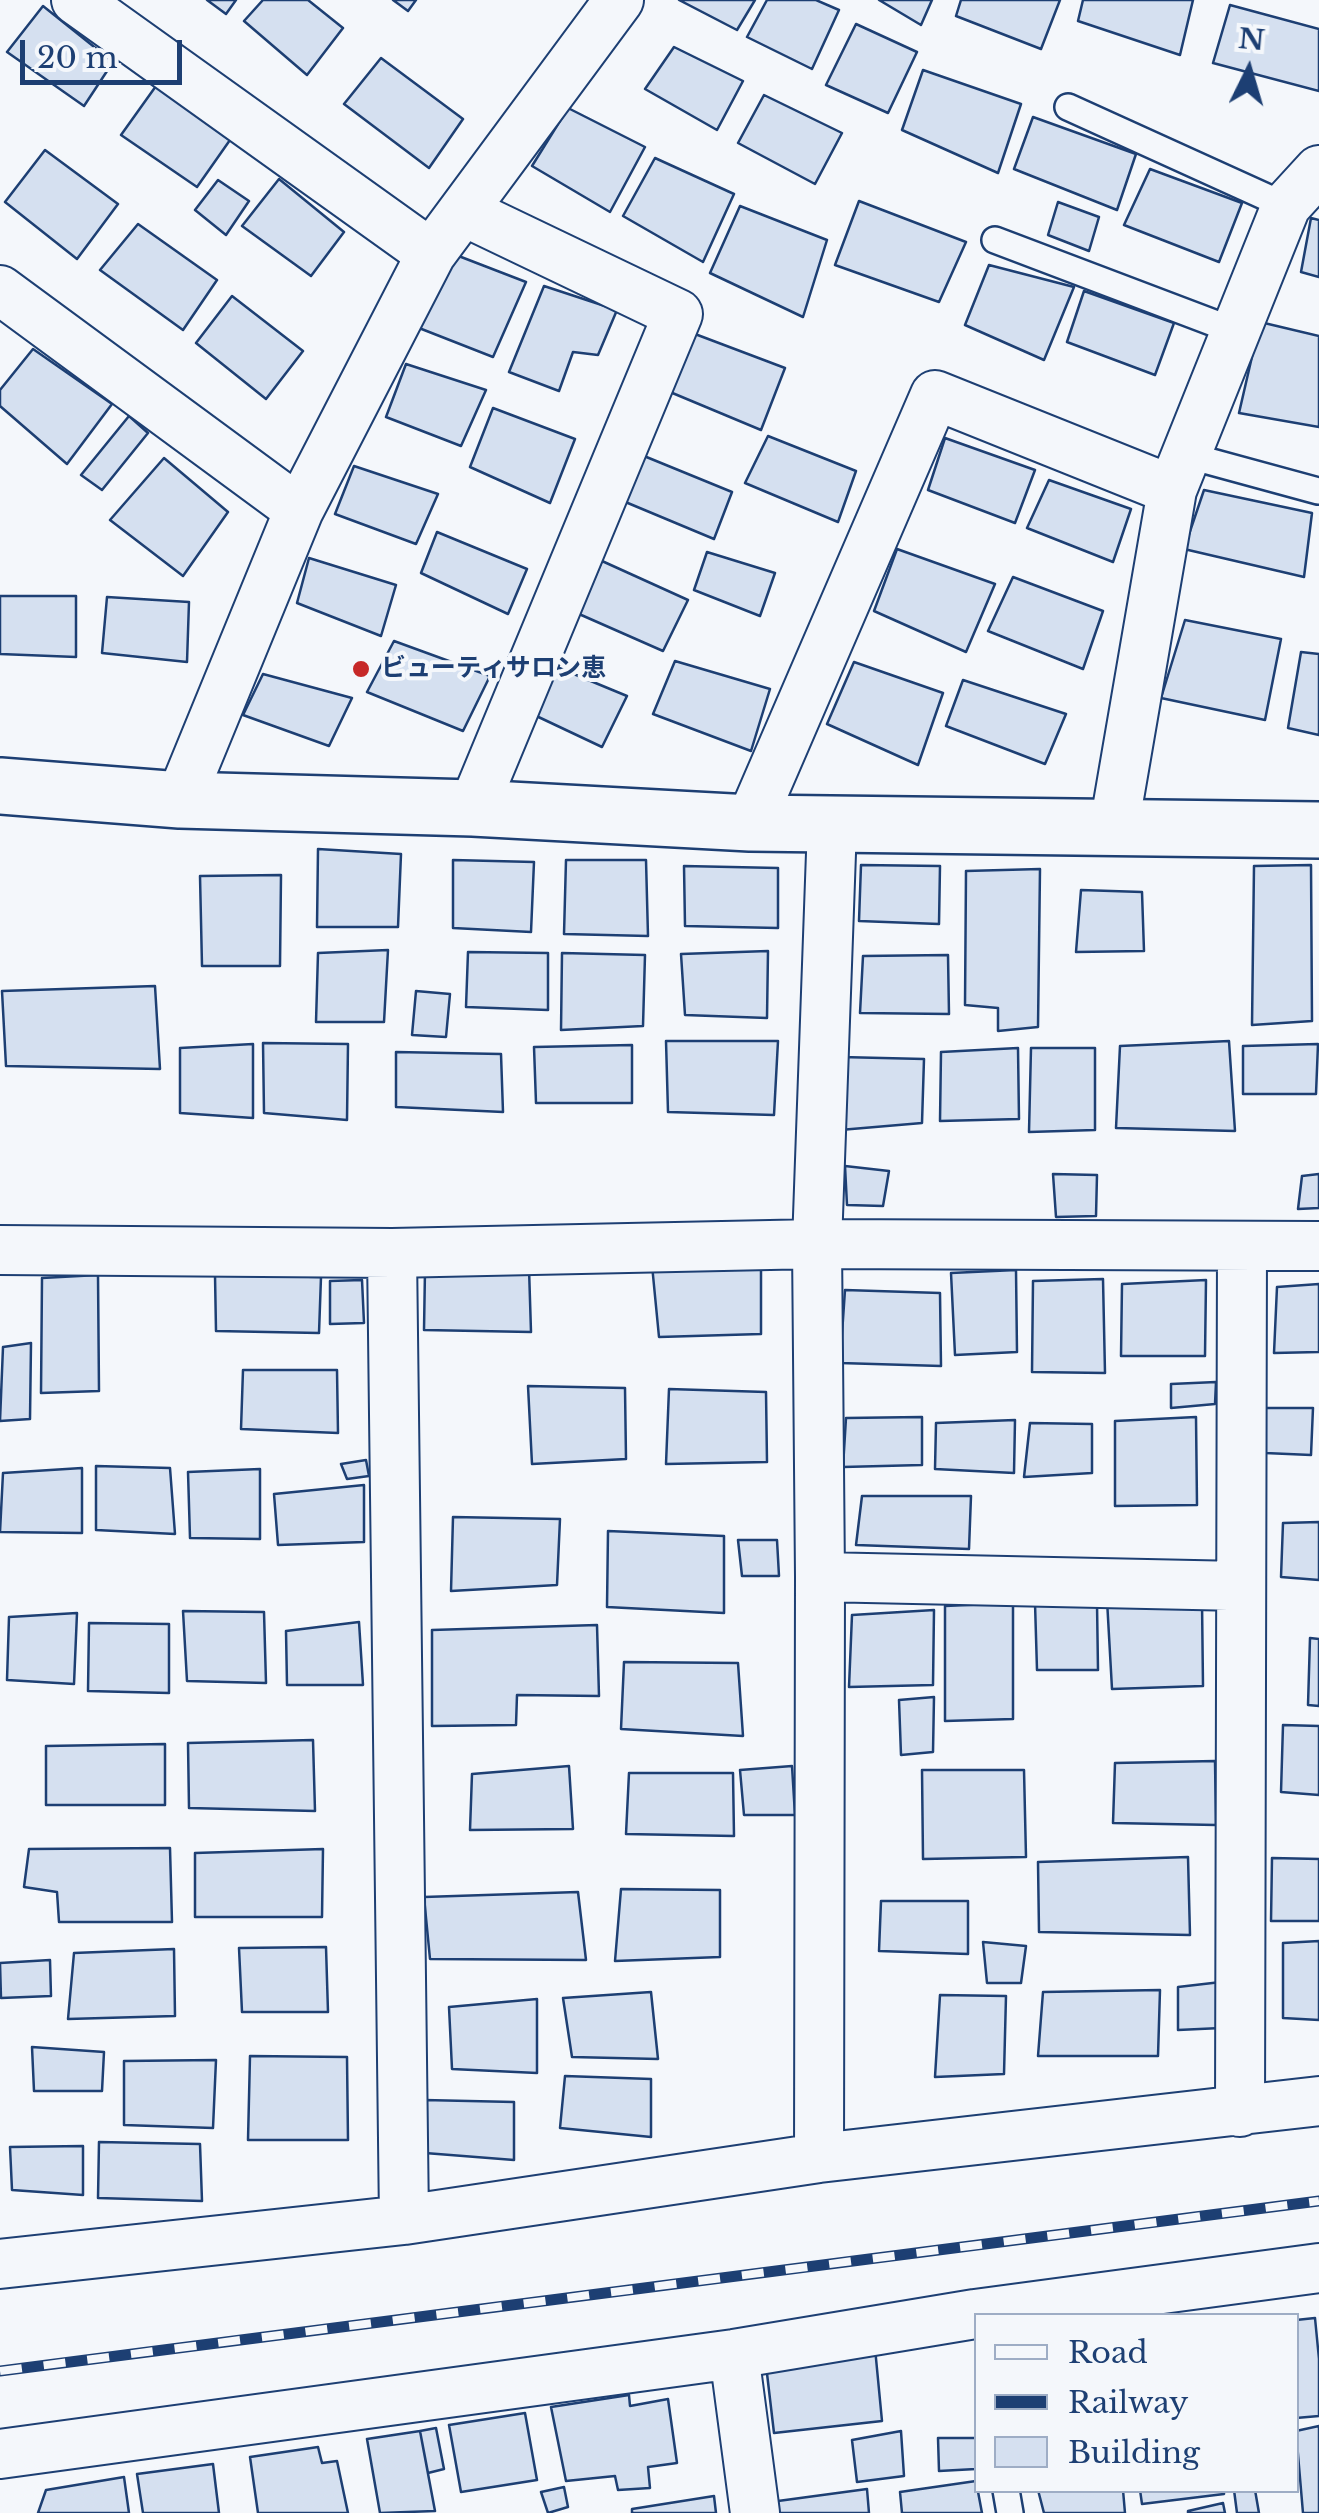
<!DOCTYPE html>
<html>
<head>
<meta charset="utf-8">
<style>
  body { margin:0 }
  #map { position:relative; width:1319px; height:2513px; overflow:hidden; background:#f4f7fb; font-family:"Libre Baskerville",serif }
  canvas { display:block }
  .legend { position:absolute; left:974px; top:2313px; width:325px; height:180px; box-sizing:border-box; background:#f4f7fb; border:2px solid #9eadc5; margin:0; padding:12px 18px; list-style:none; font-size:30px; color:#1d3f73 }
  .legend li { display:flex; align-items:center; gap:20px; height:50px }
  .legend b { width:50px; border:2px solid #9eadc5 }
  .north { position:absolute; left:1199px; top:20px; width:100px; height:100px; -webkit-text-stroke:8px #f4f7fb; paint-order:stroke; rotate:5deg; font-size:28px; font-weight:700; line-height:40px; text-align:center; color:#1d3f73 }
  .north::after { content:''; display:block; margin:auto; width:35px; height:45px; background:#1d3f73; clip-path:polygon(50% 0,100% 100%,50% 72%,0 100%) }
  .scale { position:absolute; left:20px; top:40px; width:162px; height:45px; box-sizing:border-box; border:5px solid #1d3f73; border-top:0; padding-left:12px; font-size:30px; line-height:35px; white-space:nowrap; color:#1d3f73; -webkit-text-stroke:8px #f4f7fb; paint-order:stroke }
</style>
</head>
<body>
<div id="map">
<canvas width="1319" height="2513"></canvas>
<ul class="legend">
<li><b style="height:12px;background:#f4f7fb"></b>Road</li>
<li><b style="height:12px;background:#1d3f73"></b>Railway</li>
<li><b style="height:28px;background:#d5e0f0"></b>Building</li>
</ul>
<div class="north">N</div>
<div class="scale">20 m</div>
</div>
<script>
const context = document.querySelector('canvas').getContext('2d');
context.lineJoin = 'round';
function fillPath(path, color) { context.fillStyle = color; context.fill(path, 'evenodd'); }
function trace(path, color, width, dash) { context.strokeStyle = color; context.lineWidth = width; context.lineCap = dash ? 'butt' : 'round'; context.setLineDash(dash || []); context.stroke(path); }
function drawText(font, color, halo, rows, align = 'center') {
  context.font = font + ' "Libre Baskerville","Noto Sans JP",serif'; context.lineWidth = 8; context.setLineDash([]); context.textBaseline = 'middle'; context.strokeStyle = halo; context.fillStyle = color; for (const [text, x, y, turn = 0] of rows) {
    context.save(); context.translate(x, y); context.rotate((+turn || 0) * Math.PI / 180); context.textAlign = isNaN(turn) ? turn : align; if (halo) context.strokeText(text, 0, 0); context.fillText(text, 0, 0); context.restore();
  }
}
const building = new Path2D(`
  M207,0H236L226,14Z
  M263,0H308L343,28L307,75L244,21Z
  M393,0H416L408,11Z
  M679,0H755L737,30Z
  M767,0H816L839,10L812,69L747,37Z
  M879,0H932L921,25Z
  M961,0H1060L1041,49L956,16Z
  M1083,0H1193L1180,55L1078,21Z
  M1230,5L1319,29V91L1213,63Z
  M43,6L113,62L84,106L7,52Z
  M856,24L917,52L888,113L826,85Z
  M674,47L743,81L717,130L645,89Z
  M381,58L463,119L429,168L344,104Z
  M923,70L1021,104L998,173L902,130Z
  M156,86L230,140L197,187L121,135Z
  M764,95L842,133L815,184L738,143Z
  M568,108L645,147L610,212L532,166Z
  M1033,117L1136,154L1117,210L1014,169Z
  M45,150L118,204L77,259L5,202Z
  M655,158L734,194L703,262L623,216Z
  M1150,169L1242,203L1219,262L1124,225Z
  M279,179L344,232L311,276L242,226Z
  M218,180L249,201L226,235L195,210Z
  M859,201L966,242L939,302L835,265Z
  M1058,202L1099,217L1089,251L1048,235Z
  M740,206L827,240L803,317L710,273Z
  M1311,218L1319,220V277L1301,272Z
  M138,224L217,280L183,330L100,270Z
  M456,255L526,282L493,357L419,328Z
  M989,265L1074,287L1044,360L965,325Z
  M544,286L617,310L598,355L573,352L559,391L509,372Z
  M1084,291L1174,323L1155,375L1067,342Z
  M232,296L303,351L266,399L196,343Z
  M1260,322L1319,336V427L1239,413Z
  M695,334L785,368L761,430L670,392Z
  M33,349L112,404L67,464L0,406V390Z
  M406,364L486,390L461,446L386,417Z
  M493,408L575,439L550,503L470,467Z
  M129,416L148,433L102,490L81,475Z
  M768,436L856,471L838,522L745,483Z
  M945,438L1035,470L1015,523L928,490Z
  M644,456L732,492L714,539L623,501Z
  M164,458L228,512L183,576L110,520Z
  M354,466L438,494L416,544L335,514Z
  M1049,480L1131,509L1113,562L1027,528Z
  M1204,490L1312,513L1304,577L1184,549Z
  M437,532L527,569L508,614L421,573Z
  M897,549L995,584L966,652L874,611Z
  M707,552L775,573L760,616L694,590Z
  M309,558L396,585L381,636L297,603Z
  M602,561L688,600L663,651L579,614Z
  M1013,577L1103,611L1083,669L988,631Z
  M0,596H76V657L0,654Z
  M107,597L189,602L187,662L102,653Z
  M1185,620L1281,639L1265,720L1161,698Z
  M394,641L490,676L463,731L367,692Z
  M1301,652L1319,654V735L1288,728Z
  M675,661L770,689L751,751L653,714Z
  M854,662L943,693L918,765L827,724Z
  M552,665L627,696L602,747L530,713Z
  M263,674L352,698L329,746L243,715Z
  M963,680L1066,714L1045,764L946,726Z
  M318,849L401,854L398,927H317Z
  M453,860L534,862L531,932L453,928Z
  M566,860H646L648,936L564,934Z
  M861,865L940,866L939,924L859,921Z
  M1311,865L1312,1021L1252,1025L1254,866Z
  M684,866L778,868V928L685,926Z
  M1040,869L1038,1027L998,1031V1008L965,1005L966,871Z
  M281,875L280,966H202L200,876Z
  M1081,890L1142,892L1144,951L1076,952Z
  M388,950L384,1022H316L318,953Z
  M768,951L767,1018L685,1015L681,954Z
  M468,952L548,953V1010L466,1007Z
  M562,953L645,955L643,1026L561,1030Z
  M948,955L949,1014L860,1013L863,956Z
  M155,986L160,1069L6,1066L2,991Z
  M416,991L450,994L446,1037L412,1035Z
  M666,1041H778L774,1115L668,1112Z
  M1229,1041L1235,1131L1116,1128L1120,1046Z
  M263,1043L348,1044L347,1120L264,1113Z
  M253,1044V1118L180,1113V1048Z
  M1318,1044L1316,1094H1243V1046Z
  M632,1045V1103H536L534,1047Z
  M1018,1048L1019,1119L940,1121L941,1052Z
  M1031,1048H1095V1130L1029,1132Z
  M396,1052L501,1054L503,1112L396,1107Z
  M841,1057L924,1059L922,1123L840,1130Z
  M845,1166L889,1171L883,1206L847,1205Z
  M1053,1174L1097,1175L1096,1216L1056,1217Z
  M1319,1174V1208L1298,1209L1302,1176Z
  M761,1264V1334L659,1337L652,1265Z
  M529,1268L531,1332L424,1330L425,1270Z
  M1016,1270L1017,1352L955,1355L951,1273Z
  M98,1275L99,1391L41,1393L42,1278Z
  M215,1275L321,1277L319,1333L216,1331Z
  M1103,1279L1105,1373L1032,1372L1033,1281Z
  M362,1280L364,1323L330,1324V1281Z
  M1206,1280L1205,1356H1121L1122,1284Z
  M1319,1284V1352L1274,1353L1277,1287Z
  M845,1290L940,1293L941,1366L840,1363Z
  M31,1343L30,1419L0,1421L3,1347Z
  M243,1370H337L338,1433L241,1429Z
  M1216,1382L1215,1404L1171,1408V1384Z
  M528,1386L625,1388L626,1459L532,1464Z
  M669,1389L766,1392L767,1462L666,1464Z
  M1262,1408H1313L1311,1455L1265,1453Z
  M922,1417V1465L843,1467L846,1418Z
  M1196,1417L1197,1505L1115,1506V1421Z
  M1015,1420L1014,1473L935,1469L936,1423Z
  M1030,1423L1092,1424V1473L1024,1477Z
  M366,1460L369,1476L347,1479L341,1464Z
  M96,1466L170,1468L175,1534L96,1530Z
  M82,1468V1533L0,1532L3,1473Z
  M260,1469V1539L190,1538L188,1472Z
  M364,1485V1542L278,1545L274,1494Z
  M862,1496H971L969,1549L856,1545Z
  M453,1517L560,1519L557,1585L451,1591Z
  M1319,1522V1580L1281,1577L1283,1523Z
  M608,1531L724,1536V1613L607,1607Z
  M738,1540H777L779,1576H742Z
  M1107,1600L1202,1601L1203,1686L1112,1689Z
  M1013,1603V1719L945,1721V1606Z
  M1035,1603H1097L1098,1670H1037Z
  M934,1610L933,1685L849,1687L852,1615Z
  M183,1611L264,1612L266,1683L187,1681Z
  M77,1613L74,1684L7,1680L9,1617Z
  M359,1622L363,1685H287L286,1631Z
  M89,1623L169,1624V1693L88,1691Z
  M597,1625L599,1696L517,1695L516,1725L432,1726V1630Z
  M1310,1638L1319,1639V1706L1308,1705Z
  M624,1662L738,1663L743,1736L621,1729Z
  M934,1697L933,1752L901,1755L899,1700Z
  M1283,1725L1319,1726V1795L1281,1792Z
  M313,1740L315,1811L189,1808L188,1743Z
  M165,1744V1805H46V1746Z
  M1215,1761L1216,1825L1113,1823L1115,1763Z
  M569,1766L573,1829L470,1830L472,1774Z
  M792,1766L795,1815H744L740,1770Z
  M922,1770H1024L1026,1857L923,1859Z
  M629,1773H733L734,1836L626,1834Z
  M170,1848L172,1922H59L57,1892L24,1887L29,1849Z
  M323,1849L322,1917H195V1853Z
  M1188,1857L1190,1935L1039,1932L1038,1862Z
  M1272,1858L1319,1859V1921H1271Z
  M621,1889L720,1890V1957L615,1961Z
  M578,1892L586,1960L430,1959L424,1897Z
  M881,1901H968V1954L879,1951Z
  M1319,1941V2020L1283,2018V1943Z
  M983,1942L1026,1946L1021,1983H987Z
  M326,1947L328,2012H242L239,1948Z
  M174,1949L175,2016L68,2019L74,1953Z
  M50,1960L51,1996L1,1998L0,1963Z
  M1221,1982V2028L1178,2030V1987Z
  M1160,1990L1158,2056H1038L1043,1992Z
  M651,1992L658,2059L572,2057L563,1998Z
  M940,1995L1006,1996L1004,2074L935,2077Z
  M537,1999V2073L452,2069L449,2007Z
  M32,2047L104,2052L102,2091H34Z
  M250,2056L347,2057L348,2140H248Z
  M216,2060L213,2128L124,2125V2061Z
  M565,2076L651,2079V2137L560,2128Z
  M424,2100L514,2102V2160L425,2153Z
  M99,2142L200,2144L202,2201L98,2198Z
  M83,2146V2195L12,2190L10,2147Z
  M1315,2318L1319,2359V2416L1296,2418V2320Z
  M875,2348L882,2421L774,2433L766,2365Z
  M629,2395L630,2406L668,2399L677,2463L648,2467L650,2488L618,2490L615,2476L566,2481L551,2407Z
  M525,2413L537,2480L461,2492L449,2425Z
  M1319,2426V2513H1303L1296,2431Z
  M436,2428L444,2469L428,2473L420,2431Z
  M420,2431L435,2511L380,2513L367,2439Z
  M901,2431L904,2476L857,2482L852,2440Z
  M938,2438H976V2469L939,2471Z
  M318,2447L322,2463L337,2461L348,2513H258L250,2457Z
  M213,2464L219,2513H143L137,2474Z
  M124,2477L129,2513H38L46,2490Z
  M976,2481L982,2513H902L900,2492Z
  M564,2487L568,2507L548,2513L541,2492Z
  M867,2489L869,2513H779L778,2501Z
  M1038,2490H1123L1125,2513H1044Z
  M1140,2490H1224V2494L1142,2504Z
  M1234,2490H1255L1259,2513H1237Z
  M714,2496L716,2513H632V2509Z
  M1223,2503L1225,2513H1188V2511Z`);
const lane = new Path2D(`
  M1068,107L1286,206
  M995,240L1235,331
  M1186,455L1318,491
  M1006,2490L1010,2513`);
const street = new Path2D(`
  M76,0L431,254
  M463,211L678,314L473,808
  M0,290L299,510
  M180,800L299,510L431,254L619,0
  M750,823L935,395L1172,490
  M1114,827L1172,490L1286,206L1319,170
  M0,1250L392,1253L817,1244L1319,1246
  M392,1253L404,2220
  M820,1577L1240,1586
  M1240,2112L1242,1246
  M819,2158L820,1577L817,1244L832,825
  M0,2264L404,2220L819,2158L1319,2101
  M734,2354L755,2513
  M0,2454L734,2354L975,2314L1319,2268`);
const secondary = new Path2D(`
  M0,786L180,800L473,808L750,823L1319,830`);
const rail = new Path2D(`
  M0,2371L1319,2201`);
const markers = [
  [361,669,10,"#c62828"]
];
const poiNames = [
  ["ビューティサロン恵",381,669]
];
fillPath(building, '#d5e0f0');
trace(building, '#1d3f73', 2.5);
trace(lane, '#1d3f73', 30);
trace(street, '#1d3f73', 52);
trace(secondary, '#1d3f73', 60);
trace(lane, '#f4f7fb', 25);
trace(street, '#f4f7fb', 48);
trace(secondary, '#f4f7fb', 55);
trace(rail, '#1d3f73', 11);
trace(rail, '#f4f7fb', 8, [22]);
for (const [x, y, r, color] of markers) { const dot = new Path2D(); dot.arc(x, y, r, 0, 2 * Math.PI); context.fillStyle = color; context.fill(dot); trace(dot, '#f4f7fb', 4); }
drawText('bold 25px', '#1d3f73', '#f4f7fb', poiNames, 'left');
</script>
</body>
</html>
